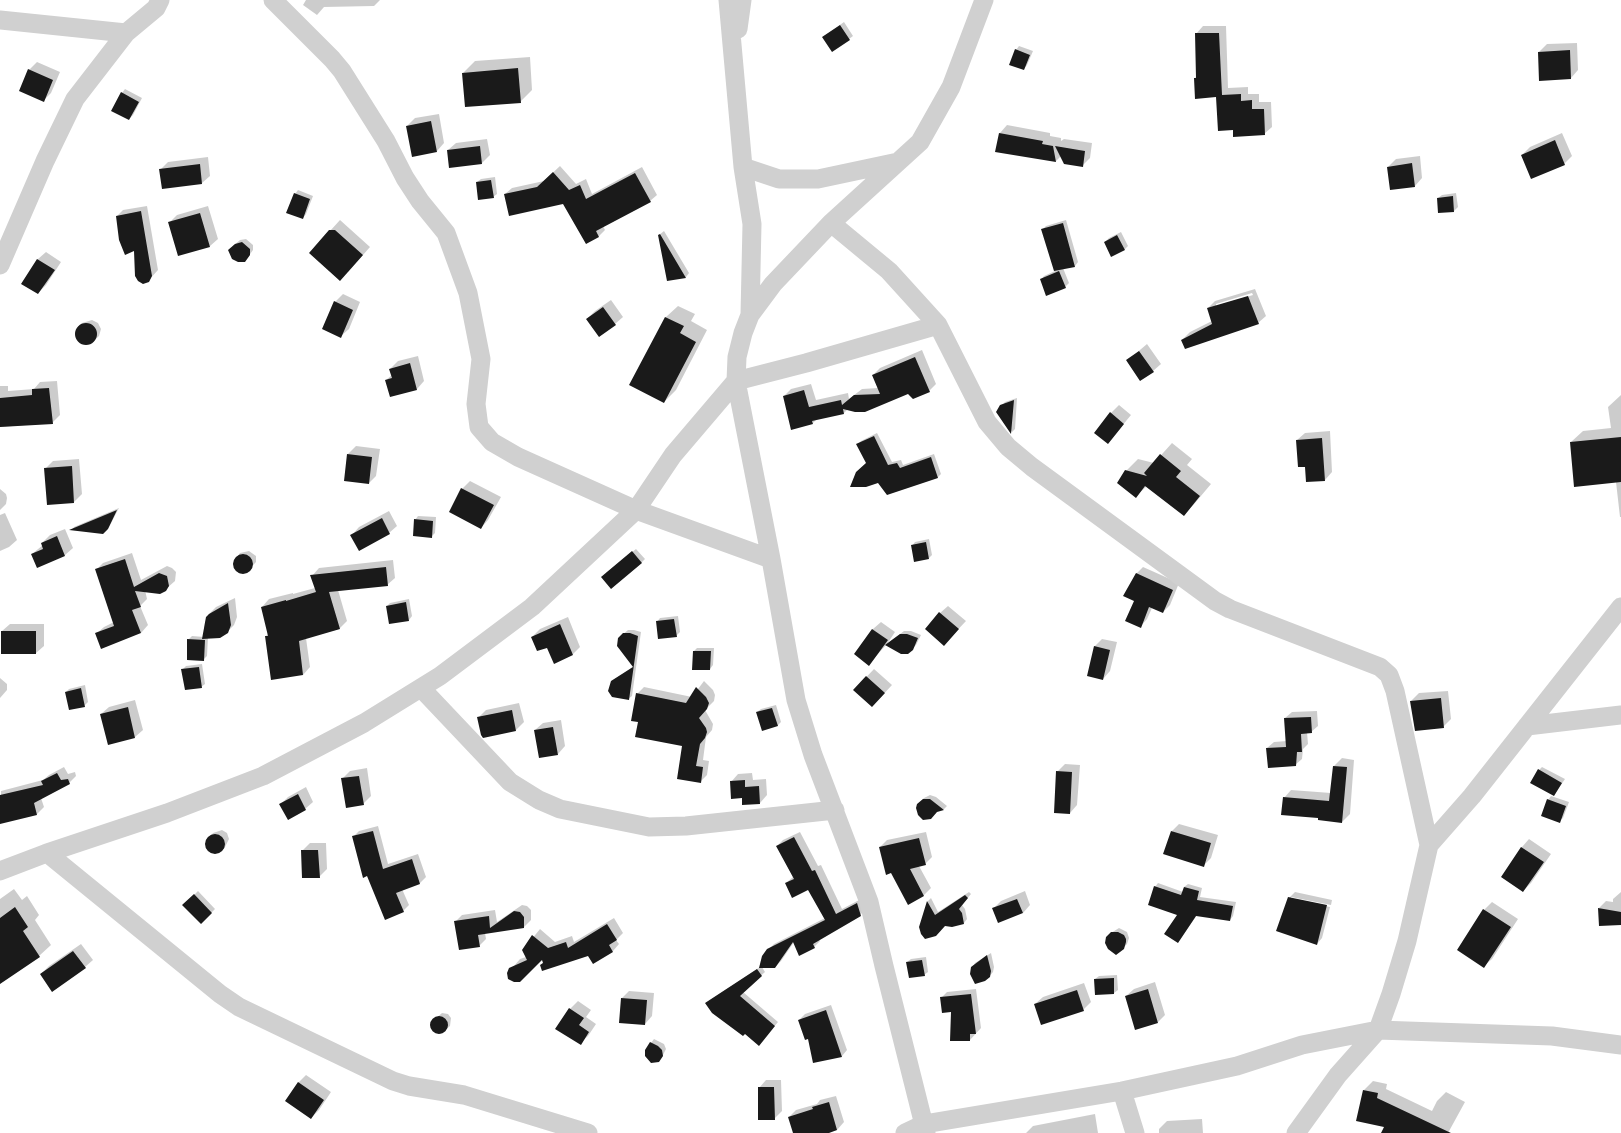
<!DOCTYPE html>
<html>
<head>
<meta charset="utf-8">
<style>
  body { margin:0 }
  canvas { display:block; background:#fff }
</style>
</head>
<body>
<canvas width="1621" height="1133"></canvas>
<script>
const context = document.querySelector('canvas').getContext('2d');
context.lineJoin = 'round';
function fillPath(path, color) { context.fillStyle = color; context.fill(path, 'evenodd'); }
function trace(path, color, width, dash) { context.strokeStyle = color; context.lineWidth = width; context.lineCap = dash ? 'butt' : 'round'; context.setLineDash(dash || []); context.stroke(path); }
const shadow = new Path2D(`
  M306,0H380L374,6L324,7L317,15L303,5Z
  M844,22L853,36L849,39L823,37Z
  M1203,26H1226L1228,88L1248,87V94H1259V102H1271L1272,127L1264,134L1234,129L1217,96L1195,78L1197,76L1196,34Z
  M1577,43L1578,70L1571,78L1539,52L1547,44Z
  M1019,46L1033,51L1027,65L1024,69L1016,50Z
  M530,57L532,90L520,102L463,73L475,61Z
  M37,62L60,72L51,93L43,101L29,70Z
  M125,89L142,98L133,115L129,119L122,93Z
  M439,114L444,143L437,151L407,126L415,118Z
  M1007,125L1050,133V136L1061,138V141L1064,139L1092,143L1090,158L1082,166L1061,156L1056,161L996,151L1000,133Z
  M1562,133L1572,156L1564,164L1522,155L1530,147Z
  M487,139L490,155L482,163L450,167L448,150L456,143Z
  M1420,156L1422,178L1415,186L1388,167L1396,159Z
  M208,157L210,176L202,183L160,170L168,162Z
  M560,166L576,184L586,179L592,194L642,167L657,195L650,201L603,226L605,230L599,236L586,243L564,203L505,194L512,188L544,181Z
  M495,177L497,194L493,197L477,182L481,179Z
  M298,190L313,196L306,214L303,218L295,194Z
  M1456,193L1458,207L1454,211L1438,198L1442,195Z
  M147,206L158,270L148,281L135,250L117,216L123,210Z
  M208,206L218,239L210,246L169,223L177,215Z
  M340,220L370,247L348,272L310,253Z
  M1066,220L1078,262L1075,266L1063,268L1069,283L1065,287L1041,280L1044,276L1055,271L1042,230L1046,226Z
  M664,231L689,273L686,277L668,280L659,235Z
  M1121,232L1128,246L1125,249L1112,255L1105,242L1109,238Z
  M246,239L253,245V250L248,257L233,246L240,240Z
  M46,252L61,262L46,285L38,293L22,283L38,259Z
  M1255,289L1266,316L1258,323L1182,340L1190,332L1212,321L1208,308L1215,301ZM1252,293L1253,295L1216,306V304Z
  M343,294L360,302L349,329L341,336L335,302Z
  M611,300L623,317L615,324L587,319L595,311Z
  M678,306L695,314L691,321L707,330L676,390L664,402L630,385L666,317Z
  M92,320L98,323L101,329L99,336L90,344H83L77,340L76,334L78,327L82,323Z
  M1147,344L1161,364L1153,371L1140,380L1127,361Z
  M922,350L936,384L929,391L909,393L848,409L844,413L817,419L813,423L784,396L791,389L811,384L816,400L848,393L849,399L862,389L878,388L873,375L880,368Z
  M418,356L424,381L417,389L386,380L392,375L390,369L398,361Z
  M57,381L60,415L52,423L0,427V386H8V391L34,389L40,382Z
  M1621,395V517H1620L1616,482L1571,442L1583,431L1611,428L1608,407Z
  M1017,398L1015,429L1012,432L997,412L1005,402Z
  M1119,405L1131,415L1108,443L1111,413Z
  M1330,431L1332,472L1325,480L1306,466L1297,440L1305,433Z
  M877,433L892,462L901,460L903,465L934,454L941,474L937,478L867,463L858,444L861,441Z
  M1172,443L1192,459L1187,465L1211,484L1195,503L1184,515L1147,486L1136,496L1126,471L1138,459L1154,463Z
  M356,446L380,449L376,476L369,483L348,454Z
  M79,459L82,494L74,502L45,469L53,461Z
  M470,481L501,497L488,520L481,528L462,489Z
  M0,489L6,494L7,498L6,504L0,510Z
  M119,508L109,527L105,531L72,530L74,527Z
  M389,511L397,526L389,533L352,535L359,527Z
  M5,513L17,540L9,547L0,551V515Z
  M418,516L436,517L435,533L431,537L415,520Z
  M65,529L73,548L65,555L37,567L32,554L43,545L42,543L50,535Z
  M929,539L932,555L929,558L912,546L915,542Z
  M636,549L645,559L641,563L606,573Z
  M249,551L256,556V562L246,573L240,574L235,569L233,563L240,553Z
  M132,553L141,580L167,566L172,568L176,572L175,581L167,588L145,590L147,599L140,606L148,625L141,633L96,634L104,627L114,622L96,570L103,563Z
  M393,560L395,578L387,585L338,590L347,621L339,629L306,638L310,667L303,675L266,636L269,633L262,607L269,599L293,593V594L315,588L312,576L319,568Z
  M1143,567L1179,583L1170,605L1163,612L1152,608L1147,619L1141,626L1135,600L1136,574Z
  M235,598L237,617L234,625L227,632L208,637L207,656L203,660L188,640L192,636L204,637L205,622L209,614L216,607Z
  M409,599L412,616L409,620L387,606L390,603Z
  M948,606L966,621L951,637L940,613Z
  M678,616L680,632L676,636L657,622L660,618Z
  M568,617L580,647L573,654L532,637L540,629Z
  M881,622L895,632L887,644L904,631H911L921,635L916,645L912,649L886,645L869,664L855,654L873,629Z
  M10,624H44V646L36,653H2V631Z
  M628,630H634L641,632L632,696L628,699L612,681L634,666L620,648L621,636Z
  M1102,639L1117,642L1110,671L1103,679L1094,647Z
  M697,648H714L713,665L710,669L694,651Z
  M202,664L205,684L201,687L182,670L186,666Z
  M874,669L892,685L880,698L854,690Z
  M0,678L7,684V690L0,698Z
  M704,681L713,690L715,695L714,701L705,710L713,724L712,730L706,737L703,760L709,761L707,775L700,782L683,746L639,722L637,694L644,687L692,697Z
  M85,685L88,702L84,706L66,692L69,689Z
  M1448,691L1451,719L1443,727L1411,701L1419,693Z
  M135,700L143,730L135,737L108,744L101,714L109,707Z
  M519,703L524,722L516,730L484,737L478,718L486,710Z
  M776,705L781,722L777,726L757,712L761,709Z
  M1317,711L1318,726L1311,732H1307L1308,744L1303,749L1302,759L1295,765L1267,748L1274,742L1287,741L1285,718L1292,712Z
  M561,720L565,746L558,754L535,730L543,723Z
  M1342,758L1354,760L1350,814L1342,822L1319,817L1284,798L1291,790L1331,793L1334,766Z
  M1065,764L1080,765L1077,805L1070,813L1057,772Z
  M64,767L68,774L75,772L76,776L69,783L41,798L44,807L37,814L1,823V791L43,780L49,775Z
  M1542,767L1565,779L1554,795L1539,770Z
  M367,768L371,796L363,804L342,779L350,771Z
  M752,773L753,780L766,779L767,795L760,803L742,797L731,782L738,774Z
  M306,787L313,802L305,809L281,804L288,797Z
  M930,795L936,797L947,806L944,809L937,811L918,804L924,798Z
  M1551,796L1569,802L1563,818L1559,821L1548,800Z
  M1179,824L1218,835L1211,858L1204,865L1172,831Z
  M378,826L388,864L418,854L426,877L420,883L402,889L409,905L403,911L353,837L359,831Z
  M222,830L227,833L229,839L225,847L221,851L212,853L207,849L206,843L213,833Z
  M800,832L818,866L821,865L842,909L863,898L866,909L860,915L819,939L820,941L814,947L794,942L781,961L775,967H762L765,972L743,992L778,1022L762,1041L706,1003L760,967L768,950L774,944L825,918L808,889L786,883L793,877L777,846L783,840Z
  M926,832L932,857L925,864L919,866L931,888L924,895L908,903L880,847L887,840Z
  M1529,839L1551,854L1531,883L1523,891L1502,877L1522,847Z
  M310,843H326L327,869L319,877L302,851Z
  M1158,883L1183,892L1184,887L1188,884L1202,888L1200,897L1236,902L1233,916L1230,920L1197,915L1178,942V914L1155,887Z
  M14,889L22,900L27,896L39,915L35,920L51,945L39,956L0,968V899Z
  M198,891L215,909L201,923L184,905Z
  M1025,891L1030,905L1023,913L993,909L1001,901Z
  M969,892L971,894L962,905L965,909L967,919L964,923L920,927L928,901L931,898L938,912Z
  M1295,892L1332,900L1331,905L1291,897V899L1330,907L1322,938L1317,944L1289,898Z
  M1621,892V924L1599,908L1606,901L1613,902V899Z
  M1492,902L1518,919L1492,959L1484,966V910Z
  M522,905L527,906L531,910V920L524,927L485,933L486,939L479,946L455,922L462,915L495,910L497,922Z
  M614,918L623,933L616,940L619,944L613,951L593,963L588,955L541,965L544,962L543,958L508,973L520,959L526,957L523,950L540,929L555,942L572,936L574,942Z
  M1119,928L1127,932L1129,938L1127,944L1123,948L1111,933Z
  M81,944L93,960L85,967L41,974L49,966Z
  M991,953L994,967L993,972L987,979L971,970L975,963Z
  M926,957L928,972L924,975L907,962L911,959Z
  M1117,975L1118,990L1114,993L1095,979L1099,976Z
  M1155,982L1165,1015L1158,1022L1126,996L1134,989Z
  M1084,983L1091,1002L1083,1010L1035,1004L1043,997Z
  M976,989L981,1028L970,1040H951L952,1011L941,998L947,992Z
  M629,991L654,993L652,1016L645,1024L622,998Z
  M578,1001L591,1010L586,1017L596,1024L588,1036L580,1043L557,1028L570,1009Z
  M831,1005L847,1050L842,1056L808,1037L799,1020L805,1014Z
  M442,1013L448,1014L451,1018L450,1026L440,1034L434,1032L431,1027L432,1022Z
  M654,1039L664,1044L666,1049L662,1057L658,1061L651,1043Z
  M306,1075L331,1092L319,1110L311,1118L298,1083Z
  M766,1080H781L782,1111L774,1119L759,1088Z
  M1373,1081L1387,1084L1386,1089L1432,1111L1437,1101L1446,1092L1465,1102L1448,1133H1385V1127L1364,1090Z
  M836,1096L844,1122L837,1130L829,1132V1133H794L789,1117L796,1110L817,1104L820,1100Z
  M1095,1114L1098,1133H1026L1033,1126Z
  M1202,1119L1203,1133H1159V1129L1167,1121Z`);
const building = new Path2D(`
  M840,25L850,40L832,52L822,37Z
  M1195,33H1219L1222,95L1241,94V101L1252,100V109H1264L1265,135L1233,137V130L1218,131L1216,97L1195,99L1194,78H1196Z
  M1015,49L1030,55L1024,70L1009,65Z
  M1570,50L1571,79L1539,81L1538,52Z
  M518,68L521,103L465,107L462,73Z
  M28,69L53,80L44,102L19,91Z
  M121,92L139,102L129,120L111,111Z
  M431,121L437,152L412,157L406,126Z
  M999,133L1043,141L1042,144L1053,146L1056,162L995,152Z
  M1555,140L1565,165L1531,179L1521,155Z
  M480,146L482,164L449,168L447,150Z
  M1055,146L1085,151L1083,167L1064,164Z
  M1412,163L1415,187L1390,190L1387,167Z
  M200,164L202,184L162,189L159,169Z
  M553,172L569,190L580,185L586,199L635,173L651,202L596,231L599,237L586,244L563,204L509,216L504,194L537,187Z
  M491,180L494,198L478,200L476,182Z
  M294,193L310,199L303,219L286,213Z
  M1453,196L1454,212L1438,213L1437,198Z
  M141,211L152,276L149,282L143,284L138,281L135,276L134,251L125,255L119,240L116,216Z
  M200,213L210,247L178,256L168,222Z
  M1063,223L1075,267L1054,271L1041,229Z
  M329,230H335L363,255L340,281L309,253Z
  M660,234L686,278L667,281L658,235Z
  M1117,235L1125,250L1111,257L1104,242Z
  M242,242L250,249V255L245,262H238L232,259L228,250L235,244Z
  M37,259L55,270L38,294L21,284Z
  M1059,271L1066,288L1046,296L1040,279Z
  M1248,296L1259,324L1185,349L1181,340L1212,324L1207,308Z
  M334,301L353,310L341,338L322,329Z
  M603,307L616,325L599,337L586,319Z
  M665,317L684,326L680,333L696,342L664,403L629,385Z
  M75 334a11 11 0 1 1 22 0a11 11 0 1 1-22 0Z
  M1139,351L1154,372L1140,381L1126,360Z
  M915,357L930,392L913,399L908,394L865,412H855L843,409L844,414L812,421L813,424L791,430L783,396L804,390L809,407L841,400L842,405L854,395L880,394L872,375Z
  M410,363L417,390L390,397L385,380L392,378L389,369Z
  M49,388L53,424L0,427V398L32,395V389Z
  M1014,400L1011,434L996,412L1000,405Z
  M1110,412L1124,424L1108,444L1094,433Z
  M874,436L888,465L897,463L900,468L931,457L938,478L887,495L878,483L866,487H850L856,472L866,463L856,444Z
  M1621,437V482L1574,487L1570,442Z
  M1322,438L1325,481L1306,482L1305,467H1298L1296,440Z
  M347,454L372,457L369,484L344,481Z
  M1160,454L1181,471L1176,477L1200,496L1184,516L1145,486L1136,498L1117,483L1125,470L1147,476L1144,473Z
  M72,466L74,503L47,505L44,468Z
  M461,488L494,505L481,529L449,512Z
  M117,510L108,529L103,534L69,530Z
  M382,518L390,534L359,551L350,535Z
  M414,519L433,521L432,538L413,536Z
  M57,536L65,556L37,568L31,554L43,549L41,543Z
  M926,542L929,559L914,562L911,545Z
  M632,551L642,563L611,589L601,577Z
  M233 564a10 10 0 1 1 20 0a10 10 0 1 1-20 0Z
  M125,559L134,587L159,573L167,576L169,586L166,591L160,594L135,591L141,607L132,610L141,633L101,649L95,633L114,626L95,569Z
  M386,567L388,586L329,592L340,629L299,641L303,675L271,680L265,636H268L261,607L286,600V601L316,592L310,575Z
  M1136,573L1173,590L1163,613L1149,607L1141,628L1125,621L1134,601L1123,596Z
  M406,602L409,621L389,624L386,606Z
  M228,603L231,625L228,633L220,638L202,639L206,617L209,614Z
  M939,612L959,629L944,646L925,629Z
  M674,619L677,637L658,639L656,621Z
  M560,624L573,655L554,664L547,648L537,651L531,637Z
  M872,629L888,640L869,666L854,654Z
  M1,631H36V654H1Z
  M623,633H630L638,636L629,700L612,697L608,691L611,681L633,667L617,646L618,638Z
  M900,634H907L918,638L913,650L908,654H901L885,645Z
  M187,639L205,640L204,661L187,660Z
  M1094,646L1110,650L1103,680L1087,676Z
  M693,651H711L710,670H692Z
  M199,667L202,688L185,690L181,669Z
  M866,676L885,693L872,707L853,690Z
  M696,687L706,697L709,703L707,709L699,718L706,728L707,732L705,738L700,744L696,766L703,767L701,783L677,779L682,746L635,737L638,722L631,721L636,693L686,703Z
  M81,688L85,707L69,710L65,692Z
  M1441,698L1444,728L1415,731L1410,701Z
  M128,707L135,738L108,745L100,714Z
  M772,708L778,726L762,731L756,712Z
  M512,710L516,731L483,738L481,735L477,717Z
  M1311,717L1312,733L1301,734L1302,752H1297L1296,766L1268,768L1266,748L1286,747L1284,718Z
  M553,727L558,755L539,758L534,730Z
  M1333,766L1347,767L1342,823L1318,820V818L1281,815L1283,797L1329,801Z
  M1538,769L1562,783L1554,796L1530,783Z
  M1056,771L1072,772L1070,814L1054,813Z
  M57,773L61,780L68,779L70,784L34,803L37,815L0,824V795L43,785L41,781Z
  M359,776L364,805L346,808L341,778Z
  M745,780V787L759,786L760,804L742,805V798L731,799L730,781Z
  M298,794L306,810L288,820L279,804Z
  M923,799H930L944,810L937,812L931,819L923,820L918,815L916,808L917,804Z
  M1547,799L1566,806L1560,823L1541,816Z
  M373,831L383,869L412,859L420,884L396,893L404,912L385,920L367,876L363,878L352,836Z
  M1171,831L1211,843L1204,867L1163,854Z
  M205 844a10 10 0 1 1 20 0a10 10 0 1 1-20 0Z
  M794,837L812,871L815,870L836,914L857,903L861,916L813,944L815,948L799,956L793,942L775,968H759L762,956L767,949L825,920L808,890L792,898L785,883L794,879L776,846Z
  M919,838L926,865L910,869L924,896L908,905L891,873L886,875L879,847Z
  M1521,847L1544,862L1523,892L1501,877Z
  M301,850H318L320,878H302Z
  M1154,886L1181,895L1184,887L1199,891L1197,900L1233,906L1230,921L1196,916L1178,943L1164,934L1177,915L1148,905Z
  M194,894L212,913L201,924L182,905Z
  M965,895L968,898L959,909L962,913L964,924L952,927L945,926L936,936L925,939L921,934L919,927L927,901L935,915Z
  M1288,897L1327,905L1317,945L1276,931Z
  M1017,899L1023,913L998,923L992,908Z
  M15,907L28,927L23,931L40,957L0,984V918Z
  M1598,908L1621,912V925L1599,926Z
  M1483,909L1511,927L1484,968L1457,950Z
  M514,911L520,912L524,917V928L478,935L480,947L459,950L454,921L489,916L490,928Z
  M607,924L617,940L609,945L613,952L593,964L588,956L542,971L540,965L543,963L542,960L520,982H514L508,979L507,973L509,968L527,960L522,950L532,935L548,948L566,942L568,948Z
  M1111,932H1118L1124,935L1126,939V942L1124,949L1116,955L1108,949L1105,943L1106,937Z
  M73,951L86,968L52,992L40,974Z
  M987,955L991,971L990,977L985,981L975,984L970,974L971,967Z
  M922,960L925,976L909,978L906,962Z
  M757,969L762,976L740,996L775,1026L759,1046L745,1034L743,1036L712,1013L705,1003Z
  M1114,978V994L1095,995L1094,979Z
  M1148,989L1158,1023L1135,1030L1125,996Z
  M1077,990L1084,1011L1041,1025L1034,1004Z
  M971,994L976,1034H970V1041H950L951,1012L942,1013L940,997Z
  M621,998L647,1000L645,1025L619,1023Z
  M569,1008L584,1018L579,1025L589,1032L581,1045L555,1029Z
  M826,1010L842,1057L813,1063L808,1039L805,1040L798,1020Z
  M430 1025a9 9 0 1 1 18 0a9 9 0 1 1-18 0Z
  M650,1042L658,1046L662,1050L663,1056L659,1062L651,1063L645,1056V1050Z
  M298,1082L324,1100L311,1119L285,1101Z
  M758,1087H774L775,1120H758Z
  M1363,1090L1378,1093L1377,1098L1451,1133H1381L1384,1127L1356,1121Z
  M829,1102L837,1130L829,1133H793L788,1117L813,1109L812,1107Z`);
const street = new Path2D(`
  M273,0L332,59L342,71L386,141L405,178L420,201L446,233L468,293L481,359L476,404L479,427L492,442L518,457L636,510L771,559
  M728,0L743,167L752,224L750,315
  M0,20L126,33
  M738,29L742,0
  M743,167L779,179H818L898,162
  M831,223L889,271L938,325L987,422L1008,447L1032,467L1215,601L1230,609L1380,667L1389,675L1395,691L1429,845
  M0,265L45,161L75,99L126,33L156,8L160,0
  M421,688L510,782L539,800L560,809L649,827L686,826L835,810
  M1527,726L1621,715
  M47,853L220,994L239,1007L393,1081L409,1086L464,1095L588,1133
  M0,871L47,853L167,813L263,776L364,723L440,676L532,607L636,510L673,455L736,381L806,363L938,325
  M1122,1091L1135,1133
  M905,1133L924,1124L1122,1091L1237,1066L1302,1045L1378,1030L1552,1036L1621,1045
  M926,1133L884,966L869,902L813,755L796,700L771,559L736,381L737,357L743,333L750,315L773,284L831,223L920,142L951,87L984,0
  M1296,1133L1338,1075L1378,1030L1391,994L1407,941L1429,845L1472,796L1621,607`);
fillPath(shadow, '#0003');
fillPath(building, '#1a1a1a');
trace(street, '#d0d0d0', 19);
</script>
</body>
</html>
